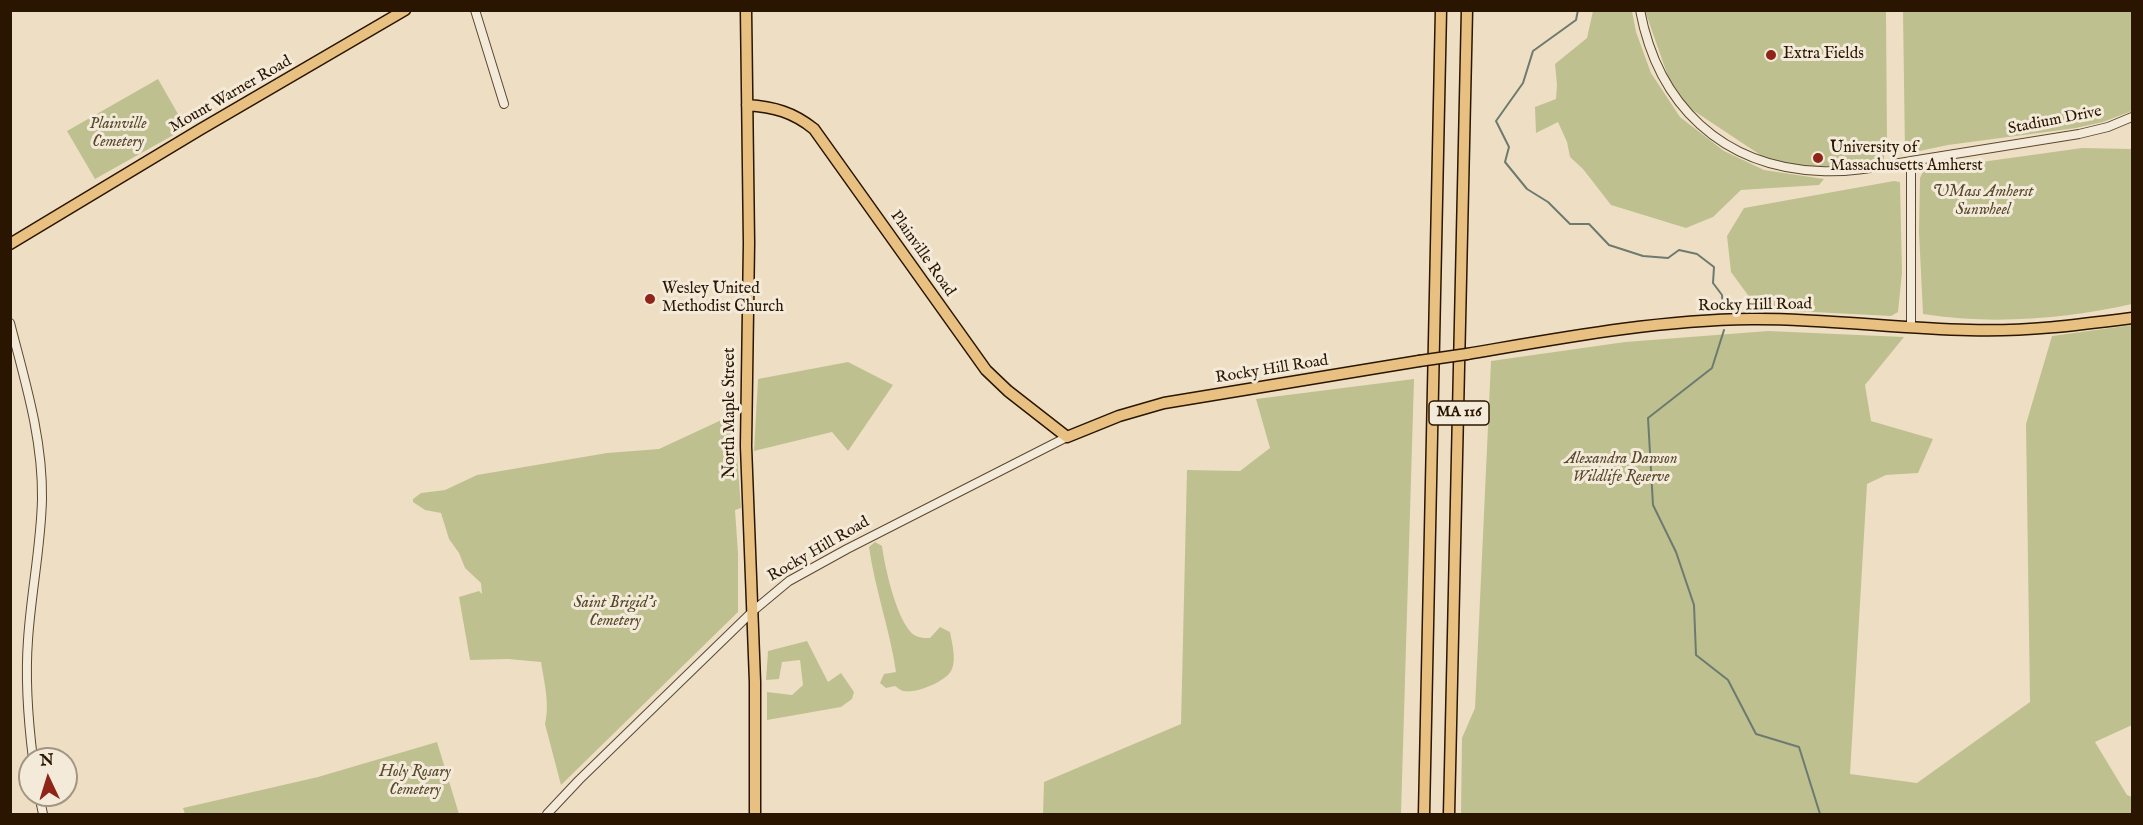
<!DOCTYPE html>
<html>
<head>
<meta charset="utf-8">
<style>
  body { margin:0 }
  #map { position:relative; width:2143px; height:825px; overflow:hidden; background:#eedfc4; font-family:"IM FELL English",serif }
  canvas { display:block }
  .frame { position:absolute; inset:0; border:12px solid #2a1600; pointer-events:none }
  .north { position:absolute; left:18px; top:747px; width:60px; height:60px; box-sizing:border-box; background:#f4ead9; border:2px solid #a39582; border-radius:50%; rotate:356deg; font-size:16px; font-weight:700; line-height:24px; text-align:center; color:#2a1600 }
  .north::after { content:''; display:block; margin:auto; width:21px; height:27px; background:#8f2418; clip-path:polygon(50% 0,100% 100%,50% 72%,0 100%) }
</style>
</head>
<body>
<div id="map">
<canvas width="2143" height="825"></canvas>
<div class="frame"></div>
<div class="north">N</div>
</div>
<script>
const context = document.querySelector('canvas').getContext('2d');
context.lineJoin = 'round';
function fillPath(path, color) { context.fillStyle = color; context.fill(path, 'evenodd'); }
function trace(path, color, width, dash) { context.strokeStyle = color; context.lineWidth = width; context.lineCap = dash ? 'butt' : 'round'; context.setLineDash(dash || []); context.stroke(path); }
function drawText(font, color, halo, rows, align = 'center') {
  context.font = font + ' "IM FELL English",serif'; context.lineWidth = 6; context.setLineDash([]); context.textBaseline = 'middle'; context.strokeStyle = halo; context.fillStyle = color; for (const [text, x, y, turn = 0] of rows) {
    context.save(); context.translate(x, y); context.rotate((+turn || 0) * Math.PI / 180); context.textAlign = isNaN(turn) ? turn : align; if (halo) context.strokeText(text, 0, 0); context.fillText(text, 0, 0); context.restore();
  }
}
const green = new Path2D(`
  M1593,11H1632L1636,32L1651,73L1680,117L1724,151L1764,170L1824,179L1819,185L1741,190L1713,217L1686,228L1611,205L1583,169L1570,157L1567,142L1558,122L1536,133L1535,107L1556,99L1557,85L1555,64L1587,38Z
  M1645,11H1886L1887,141H1884V166H1777L1676,99Z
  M1903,11H2132V111L2103,122L2076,128L1948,145L1905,154Z
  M158,79L186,128L95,179L67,131Z
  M2082,148L2132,149V304C2065,319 1992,325 1923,314L1919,232L1920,178L1924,170Z
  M1894,181L1900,182L1902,273L1898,312L1891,316L1774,310L1750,298L1731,272L1727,236L1744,208Z
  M2132,325V725L2095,742L2127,795L2132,797V814H1461L1462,738L1475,708L1491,361L1625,342L1768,331L1904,337L1865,385L1871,421L1933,439L1918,473L1886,475L1867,484L1850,774L1917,783L2030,702L2026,424L2052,336Z
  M848,362L893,385L848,451L832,432L754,451L758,379Z
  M1414,379L1401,814H1043L1044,782L1181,724L1187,470L1240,471L1270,448L1256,399Z
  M730,416L735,429L741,508L735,510L738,553V612L561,785L545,724C550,704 544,682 541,662L508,659L470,660L459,597L479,591L482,594L481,583L465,568L459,553L449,539L441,513L425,510L413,502V499L421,493L445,490L477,475L607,453L659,449Z
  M875,542L882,546C885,568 895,612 909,630C915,638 922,638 930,638L940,627L950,632C952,643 957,661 951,671C945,682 915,694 903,691C900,690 898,688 895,686L886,688L880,683L884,674L896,672C890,630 875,590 869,547Z
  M807,641L828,682L841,673L854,692L852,699L841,707L767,720V692L792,695L803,685L800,660L782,662L779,679L766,680L768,651Z
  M437,742L459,814H185L183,808L318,777Z`);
const stream = new Path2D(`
  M1578,10L1576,20L1533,51L1523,83L1496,121L1509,147L1505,162L1527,189L1548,202L1570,224H1589L1609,245L1643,256L1668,258L1679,250L1697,254L1714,267L1713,283L1722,295L1723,310
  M1724,330L1712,368L1648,418L1653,505L1676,552L1694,605L1696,655L1728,680L1756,734L1799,747L1820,814`);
const minor = new Path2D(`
  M475,10L504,104
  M1640,10C1658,105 1722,167 1820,171C1850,173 1882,166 1911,161
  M10,323C25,381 43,439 42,499C41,546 31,593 28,640C25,680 28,719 33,759
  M1911,327V161L2079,134L2108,127L2132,117
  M39,795L43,814
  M547,814L579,780L753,611L789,581L847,549L1067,437`);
const major = new Path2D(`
  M746,10L749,243L746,446L755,682V814
  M747,105C774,107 793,112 814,129L986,370L1008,391L1067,437L1119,416L1164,403L1419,361
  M10,244L201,129L405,10
  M1467,354C1561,338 1656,320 1751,319C1825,318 1897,329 1969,330C2024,332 2078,325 2132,318
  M1424,814L1441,10
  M1449,814L1467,10`);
const majorBridge = new Path2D(`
  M1419,361L1467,354`);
const markers = [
  [1771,55,6,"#8f2418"],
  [1818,158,6,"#8f2418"],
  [650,299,6,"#8f2418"]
];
const shields = [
  [1459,413,60]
];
const shieldNames = [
  ["MA 116",1459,413]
];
const poiNames = [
  ["Extra Fields",1783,55],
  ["University of",1830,149],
  ["Massachusetts Amherst",1830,167],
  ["Wesley United",662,290],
  ["Methodist Church",662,308]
];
const streetNames = [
  ["Mount Warner Road",231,95,-30],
  ["Stadium Drive",2055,121,-11],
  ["Plainville Road",922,254,55],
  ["Rocky Hill Road",1755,306,-1],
  ["Rocky Hill Road",1272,370,-9],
  ["North Maple Street",731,413,-90],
  ["Rocky Hill Road",819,550,-30]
];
const parkNames = [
  ["Plainville",118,125],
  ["Cemetery",118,143],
  ["UMass Amherst",1983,193],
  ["Sunwheel",1983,211],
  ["Alexandra Dawson",1621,460],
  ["Wildlife Reserve",1621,478],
  ["Saint Brigid's",615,604],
  ["Cemetery",615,622],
  ["Holy Rosary",415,773],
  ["Cemetery",415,791]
];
fillPath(green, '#bfc090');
trace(stream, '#6d7a6f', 2);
trace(minor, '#5b4831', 10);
trace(major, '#2a1600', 13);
trace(minor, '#f4ead9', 8);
trace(major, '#e7c082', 10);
trace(majorBridge, '#2a1600', 13, []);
trace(majorBridge, '#e7c082', 10);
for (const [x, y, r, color] of markers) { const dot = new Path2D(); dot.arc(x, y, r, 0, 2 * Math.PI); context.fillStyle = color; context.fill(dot); trace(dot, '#f4ead9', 2); }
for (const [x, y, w] of shields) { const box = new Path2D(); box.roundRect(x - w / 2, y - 12, w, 24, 4.5); context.fillStyle = '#f4ead9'; context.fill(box); trace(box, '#2a1600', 1.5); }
drawText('bold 15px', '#2a1600', null, shieldNames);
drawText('16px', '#2a1600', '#f4ead9', poiNames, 'left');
drawText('16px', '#2a1600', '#f4ead9', streetNames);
drawText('italic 16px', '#57492b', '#f4ead9', parkNames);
</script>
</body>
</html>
